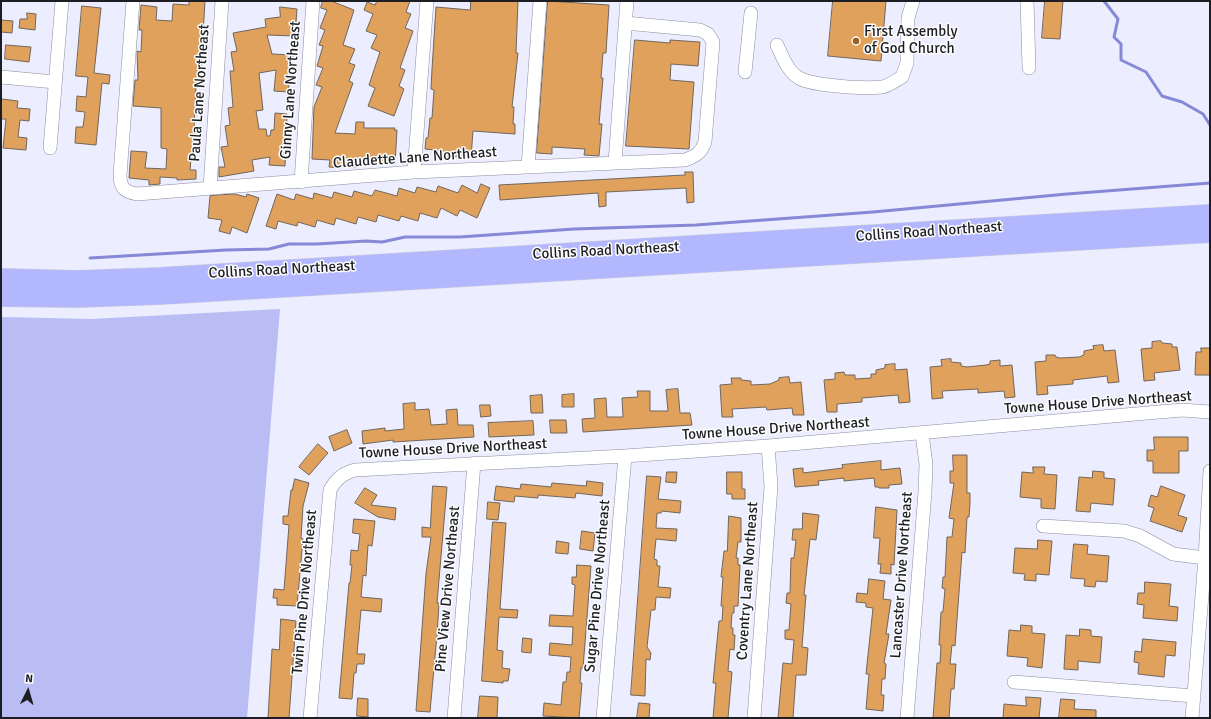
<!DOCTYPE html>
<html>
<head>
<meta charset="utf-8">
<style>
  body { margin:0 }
  #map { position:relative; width:1211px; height:719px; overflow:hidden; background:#ecedff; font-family:Signika,sans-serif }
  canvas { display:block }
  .frame { position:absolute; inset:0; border:2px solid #1d1e24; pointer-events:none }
  .north { position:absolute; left:8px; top:671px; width:40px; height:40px; -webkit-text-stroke:3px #fcfcfc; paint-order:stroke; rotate:5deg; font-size:11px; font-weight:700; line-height:16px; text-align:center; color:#1d1e24 }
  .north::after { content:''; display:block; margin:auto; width:14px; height:18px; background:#1d1e24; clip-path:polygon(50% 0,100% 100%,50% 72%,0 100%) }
</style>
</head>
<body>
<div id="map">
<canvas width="1211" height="719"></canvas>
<div class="frame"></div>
<div class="north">N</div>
</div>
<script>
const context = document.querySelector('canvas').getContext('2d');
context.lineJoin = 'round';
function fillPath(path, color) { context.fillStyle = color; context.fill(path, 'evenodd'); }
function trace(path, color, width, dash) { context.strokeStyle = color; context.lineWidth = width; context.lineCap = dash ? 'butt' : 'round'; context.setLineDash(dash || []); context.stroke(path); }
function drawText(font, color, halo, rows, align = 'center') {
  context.font = font + ' Signika,sans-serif'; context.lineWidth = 3; context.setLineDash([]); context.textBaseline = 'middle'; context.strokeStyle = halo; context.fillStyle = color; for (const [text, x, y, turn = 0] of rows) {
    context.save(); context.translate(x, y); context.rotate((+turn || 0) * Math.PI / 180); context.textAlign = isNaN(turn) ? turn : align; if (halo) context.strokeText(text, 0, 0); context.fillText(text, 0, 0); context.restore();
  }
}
const green = new Path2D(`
  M280,309L247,718H1V317L92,319Z`);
const stream = new Path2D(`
  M1104,1L1118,19L1114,37L1121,44V60L1146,72L1162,96L1182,102L1203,114L1210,125
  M90,258L226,250L269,249L289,244H317L366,241L382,242L405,237H460L574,229L696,225L873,212L1067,194L1210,183`);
const building = new Path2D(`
  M189,1H205L200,85H196L194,131H196V139H193L190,170H196V179L177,180V178L160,177V184L149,185V180L129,178L131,151L147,152L145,168L166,169L167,149L161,148V108L133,106L135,80H138L137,51L141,52L142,30H139L141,5L157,7L156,20L172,21L173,4L189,5Z
  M323,1H331L354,10L343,45L355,49L349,63L355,65L349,81L353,83L335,133L355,134L356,122H364V128H395L394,130H397L395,164L356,163V167L341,166V168L329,167L330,160L312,159L314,107L322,87L316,85L323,68L317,66L323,46L319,45L325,30L320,28L327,10L321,8Z
  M377,1H410L406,12L411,14L405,28L413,31L400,68L405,70L399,86L404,89L394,116L368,106L375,88L369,85L380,52L371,48L377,35L366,31L373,14L364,10L367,2L375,5Z
  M471,1H518L516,53H518L512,107H514L513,124H515V134L473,131L471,158L448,156V159L434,158V150L425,149L426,138H428L430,118H432L434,90L431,89L432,69L436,7L470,10Z
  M548,1L609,5L606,53H603L601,78H603L599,124H602L599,156L584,155L585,149L552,147V154L537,153Z
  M833,1H886L881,61L828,56Z
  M1045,1H1063L1060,39L1042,38Z
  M82,6L101,8L94,73L110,75L109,84L102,83L96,145L75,143L76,127H83L85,112L76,111L77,96L86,97L88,77L76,76Z
  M280,7L297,9L295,36L267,35L272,54L293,55L288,92L274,91L276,70L259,73L263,110L256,111L259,129H266L267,136H270L271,130H274L275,113L287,114L285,166L269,165L270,157L252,160L254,171L219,177V167H225L221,147L228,146L225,126L230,125L228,108L233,107L230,71H234L231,52L237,51L233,33L266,27L265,19L280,17Z
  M27,13L36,14L35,30L19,28L20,19H27Z
  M1,20L13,21L12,33L1,32Z
  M635,40L670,43V40L700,42L698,66L671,64L670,80L694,82L689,149L626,146Z
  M6,45L31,47L29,62L5,59Z
  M2,99L18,101L17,108L30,109L29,121L20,120L18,137L27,138L26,150L3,148L6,119H1Z
  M685,172H693L694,202L687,203L686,188L606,192V206L599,207L598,193L500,200L499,185L685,175Z
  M481,184L490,188L477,218L460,210L457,216L441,208L437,218L420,213L418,221L401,216L399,221L378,215L376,222L358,217L356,224L336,218L334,225L317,220L315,227L298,222L297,226L278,221L276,229L266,226L277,194L294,200L296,194L313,199L314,193L332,198L334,192L352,197L354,191L372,196L375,190L397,196L399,188L415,193L417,187L436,192L438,186L458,193L462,185L477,193Z
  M235,194L246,197L247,194L259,198L247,233L232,227L230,234L219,231L222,220L208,218L210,196Z
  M1161,341L1162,343L1172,344V347H1177L1180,370L1154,373L1155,380L1144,381L1141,349L1152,348V342Z
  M1103,345L1104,351L1115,350L1119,382L1108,383L1107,376L1073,380V384L1047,386L1048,394L1037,395L1035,362L1046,361V355H1055L1056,357L1060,358L1079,357L1084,355V351L1094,349L1093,346Z
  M1201,348H1210V375H1195L1196,352H1201Z
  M951,359V362L961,363V366L967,367L986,365L990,364V361L1000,360V366L1012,365L1015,397L1005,398L1004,391L978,393V389L942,391L943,398L932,399L930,367L942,366L941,360Z
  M895,364V370L907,369L910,402L899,403L898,395L862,398V402L837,404V412H827L824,380L835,379V373L844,372L845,375H855V379L871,378V374H876V370L885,368V365Z
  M789,377L790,383L801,382L804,415H793L792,408L767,410L766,407L732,409L733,417H722L720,385L732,384L731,378H741V380L751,381V385L770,384L779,380V378Z
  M678,389L680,413H690L692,425L583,432L582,419L595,418L594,399L606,398L607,417H623L622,398L638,397L637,391H650V411H668L666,390Z
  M574,394V407H562V395Z
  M542,395L543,413H531L530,396Z
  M415,403V410L429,409L431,425L447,424L446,410L457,409L458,425H473L474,437L393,442V440L363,444L362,431L385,428V431L404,429L403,404Z
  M480,405H490L491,416L481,417Z
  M550,420H566L567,433H551Z
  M533,421L534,435L489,437L488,423Z
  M347,430L352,443L334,451L329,437Z
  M1154,437H1188V451H1179V473H1153V461H1147V450H1154Z
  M318,444L328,453L309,475L299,467Z
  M953,455H967V493H970V503L969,517H967L965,553L962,552L955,646L952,645L950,664H956L954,689H951L949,718H933L937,663H940L941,645H939L941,612H943L945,589L942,588L943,577H945L947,537H952L954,519L949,518L954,483H950V471H953Z
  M881,461V470L900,468L902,484L889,485V488H879V487H875L874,478L844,481V478L818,481L819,485L795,487L793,469L803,468V473L843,468L842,465Z
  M1033,467H1045L1044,474L1057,475L1055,509L1041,508V499L1020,497L1022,472L1033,473Z
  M1093,471L1104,472V478L1115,479L1113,505L1091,503L1090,512L1076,511L1079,477L1092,478Z
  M667,472H677L676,483L666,482Z
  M727,472H742V489H745V499H732V494H727Z
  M647,476L661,477L658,499L681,501L680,513L662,511L661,513H657L656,528L677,529L676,541L656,539L654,559L657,560V566H660L658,587L671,588L670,598L656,597L655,610H651L647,647L651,653L650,660L646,659L645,696L631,695Z
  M295,479L309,483L303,506L301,538L303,539L297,606L277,605V598H273L274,589L284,590L289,525L283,524V516H288L291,490H292Z
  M587,481L603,483L602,496L576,493L575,498L538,495V498L515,496L514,502L494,500L496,486L520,489L521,484L551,487L552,483L586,486Z
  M433,486L447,487L437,603H439L437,635L430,712L416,711L426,574L431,537H422V527L430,528Z
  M1161,486L1185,495L1178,515L1187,518L1182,532L1150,521L1154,508L1148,506L1151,495L1157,497Z
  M365,488L377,495L371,505L396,508L395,520L378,517L355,503Z
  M488,502L500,503L498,520L487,519Z
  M876,507L897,510L894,565L891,564V574L880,573L881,564H878L880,538H874Z
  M803,513L819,515L816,540L810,539L804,595H806L802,647L808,648L806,675H796L793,718H778L783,663L792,664L794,640L785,639V630H789L791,604L786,603L787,593H790L791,558H794L796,540H792L793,529H802Z
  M729,516L741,518V542H738L736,558H738V565H740L738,606H734V613H732L731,628H733V635H735L734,650L730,649L728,671L732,672L728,718H713L716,683H713L719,621H722L723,606H721L723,577H721L724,551H727Z
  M354,519L375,521L372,546L368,545L366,576L363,575L361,597L382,599L381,612L361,610L357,654H365L364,664H357L356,673H354L352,699L339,698L349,583H350L352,565H350L351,550L358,551L360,534L353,533Z
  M493,522L506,523L500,609L518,610L517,618L499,617L497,650L503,651L502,668L510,669L508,681H503V683L482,681Z
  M582,531L595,533L593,551L580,549Z
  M1038,540L1052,541L1049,575L1036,574V581L1024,580L1025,574L1013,573L1015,548L1037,549Z
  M557,541L569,543L568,554L556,553Z
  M1074,544L1088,545L1087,554L1109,556L1107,582L1096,581L1095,587L1084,586L1085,579L1071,578Z
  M577,565L591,566L583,668H581L580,683H582L579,718L543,716L544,703L561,705L563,682H566L567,672H570L571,657L549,655L550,643L572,645L573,627L549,626L550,615L573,616L575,585L572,584V577H576Z
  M869,579L885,581L883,599L891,600L886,634H889L884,663L886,664L885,679H882L881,695H884L883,711L866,709L869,674H866L873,608L866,607V603L856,602L857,593L867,594Z
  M1145,582L1171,584L1169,606L1178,607L1177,621L1143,618L1144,605L1137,604L1138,593H1144Z
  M281,619L296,621L289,718H268L272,649L279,650Z
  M1021,625L1032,626V633L1045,634L1042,668L1027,666L1028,658L1007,656L1009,630L1020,631Z
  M1080,629L1091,630V636L1102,637L1100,663L1078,661V670L1064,669L1066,635L1079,636Z
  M523,638L532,639L531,653L522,652Z
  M1143,639L1176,642L1175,656L1166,655L1164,677L1138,674L1139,663L1134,662L1135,651L1141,652Z
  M480,696L498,697L497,718H478Z
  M1026,697L1041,698L1039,718H1003L1004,704L1026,706Z
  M358,698L368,699V717L357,716Z
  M1061,699L1075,700L1074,709L1096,710V718H1059Z
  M639,703L650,704L649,718H637Z`);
const minor = new Path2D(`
  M133,1L120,175C120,188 125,192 137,194L414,172L685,160C696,156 701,153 705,142L713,42L708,34L700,30L625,23
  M1027,1L1029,68
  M777,45C782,56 788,72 799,78C814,86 865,89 882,87C889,86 896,80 902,77L907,63L908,18L913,1
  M745,72L751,13
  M1,77L55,82
  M50,148L62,1
  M615,162L627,1
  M528,167L540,1
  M414,172L427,1
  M301,182L313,1
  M210,188L222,1
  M1043,526L1124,531L1140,536L1173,554L1205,558
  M1014,682L1194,696
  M310,718L330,490C337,478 342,474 355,470L625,456L768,446L1182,410L1210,412
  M454,718L474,463
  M603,718L625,456
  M754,718L771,486L768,446
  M907,718L925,492L926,464L922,434
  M1192,718L1205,558L1210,471`);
const highway = new Path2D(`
  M1,278L77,280L159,277L1210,214
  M1,297L77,298L160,295L1210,233`);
const markers = [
  [856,41,4,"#98601b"]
];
const poiNames = [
  ["First Assembly",864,32],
  ["of God Church",864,49]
];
const streetNames = [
  ["Ginny Lane Northeast",291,90,-86],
  ["Paula Lane Northeast",200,93,-86],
  ["Claudette Lane Northeast",415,158,-4],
  ["Collins Road Northeast",929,232,-4],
  ["Collins Road Northeast",606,251,-3],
  ["Collins Road Northeast",282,270,-3],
  ["Towne House Drive Northeast",1098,403,-4],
  ["Towne House Drive Northeast",776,429,-4],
  ["Towne House Drive Northeast",453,449,-3],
  ["Lancaster Drive Northeast",902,575,-86],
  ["Coventry Lane Northeast",748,581,-86],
  ["Sugar Pine Drive Northeast",598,586,-85],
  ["Pine View Drive Northeast",448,589,-85],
  ["Twin Pine Drive Northeast",305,592,-85]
];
fillPath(green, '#b9bdf3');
trace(stream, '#8689d6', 3);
fillPath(building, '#e0a15d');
trace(building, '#71655a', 1);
trace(minor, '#8c8d9d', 14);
trace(highway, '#d2d2d3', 20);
trace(minor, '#fff', 13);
trace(highway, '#b3b7fe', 19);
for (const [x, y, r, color] of markers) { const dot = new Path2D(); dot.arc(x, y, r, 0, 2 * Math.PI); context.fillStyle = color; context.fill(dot); trace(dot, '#fcfcfc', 1.5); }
drawText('15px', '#1d1e24', '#fcfcfc', poiNames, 'left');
drawText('15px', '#1d1e24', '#fcfcfc', streetNames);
</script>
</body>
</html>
